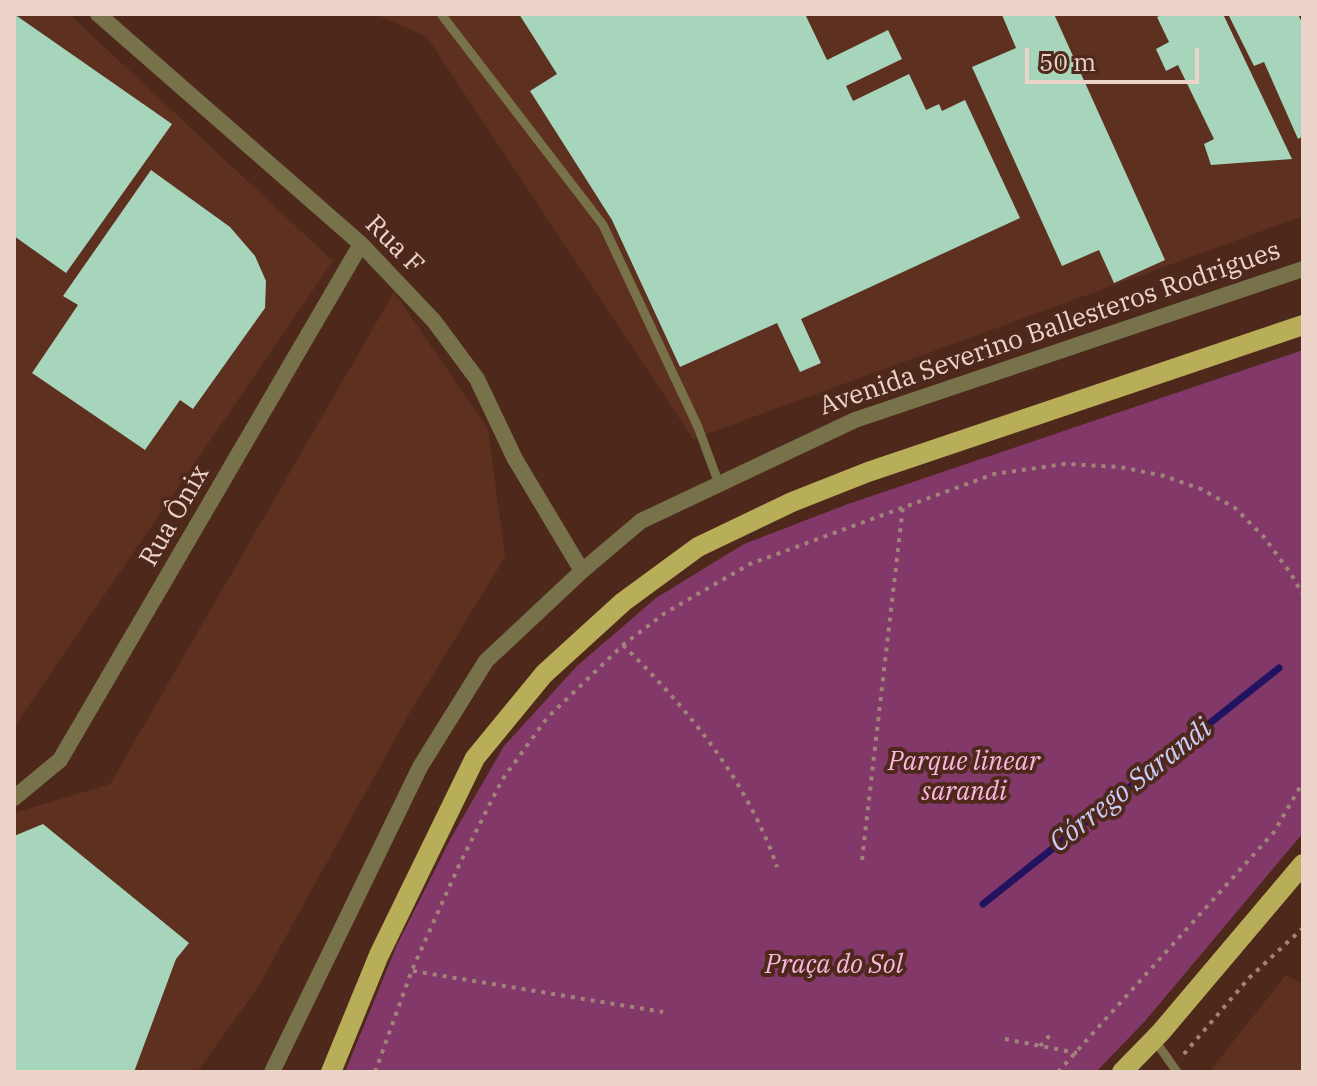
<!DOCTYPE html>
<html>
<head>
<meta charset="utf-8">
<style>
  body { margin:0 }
  #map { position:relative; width:1317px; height:1086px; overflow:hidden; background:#4e291b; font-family:"IBM Plex Serif",serif }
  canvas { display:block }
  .frame { position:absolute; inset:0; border:16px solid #edd4cb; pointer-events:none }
  .scale { position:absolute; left:1025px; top:48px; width:174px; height:36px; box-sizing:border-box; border:4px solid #edd4cb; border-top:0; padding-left:10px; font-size:24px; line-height:28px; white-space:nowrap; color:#edd4cb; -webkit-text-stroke:6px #4e291b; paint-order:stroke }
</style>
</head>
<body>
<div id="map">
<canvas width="1317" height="1086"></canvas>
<div class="frame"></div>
<div class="scale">50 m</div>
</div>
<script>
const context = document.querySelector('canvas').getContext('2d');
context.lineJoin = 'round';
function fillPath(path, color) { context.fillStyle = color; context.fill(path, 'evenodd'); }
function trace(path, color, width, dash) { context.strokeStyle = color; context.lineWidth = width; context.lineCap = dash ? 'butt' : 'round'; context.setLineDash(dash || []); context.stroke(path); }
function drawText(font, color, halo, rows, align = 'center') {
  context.font = font + ' "IBM Plex Serif",serif'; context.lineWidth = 8; context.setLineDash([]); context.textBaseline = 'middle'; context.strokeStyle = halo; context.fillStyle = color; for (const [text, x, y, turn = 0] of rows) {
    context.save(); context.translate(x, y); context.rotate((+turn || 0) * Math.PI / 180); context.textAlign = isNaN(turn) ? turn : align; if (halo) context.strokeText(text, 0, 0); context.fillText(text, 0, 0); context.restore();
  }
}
const built = new Path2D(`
  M14,14H69L333,261L14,727Z
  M375,14H1303V216L693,439L427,37Z
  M394,292L488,429L505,557L409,714L258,987L197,1072H14V813L110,784Z
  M1286,975L1303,985V1072H1209Z`);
const green = new Path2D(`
  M1303,350V833L1145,1021L1096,1072H345L397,945L451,838L504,746L577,666L656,598L744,544L848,504Z`);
const stream = new Path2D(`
  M983,904L1279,668`);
const building = new Path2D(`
  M14,14L172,124L66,273L14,236Z
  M519,14H805L827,60L888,30L902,59L846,86L853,101L909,74L926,110L939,104L942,111L965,100L1020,218L801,319L821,363L800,372L777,323L680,367L612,220L530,91L557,74Z
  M1054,14L1165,260L1114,283L1099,250L1062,266L972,67L1016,48L1002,15Z
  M1164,14H1223L1292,159L1211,165L1204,144L1214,139L1178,65L1166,71L1156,49L1169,42L1157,17Z
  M1228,14H1298L1303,25V136L1298,139L1264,62L1254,66Z
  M151,170L230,227L255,256L266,281L265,308L193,409L180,400L145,450L32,373L78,305L63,296Z
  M43,824L189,943L176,959L134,1072H14V836Z`);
const path = new Path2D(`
  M623,645C688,709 747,780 777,867
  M862,860L903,506
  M413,971L663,1012
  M1005,1039L1077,1053
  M1040,1046L1052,1033
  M1184,1054L1249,978L1303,928
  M375,1072L412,970L460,863L502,780L547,718L623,645L665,613L750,564L994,474L1065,464L1120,467L1164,476L1201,489L1235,508L1264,537L1291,574L1303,595
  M1058,1072L1274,832L1303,782`);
const service = new Path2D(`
  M441,14L603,225L698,427L719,484
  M1154,1039L1177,1072`);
const minor = new Path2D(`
  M98,14L361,244L434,321L477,379L515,459L582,571
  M14,798L60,760L361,244`);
const tertiary = new Path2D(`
  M272,1072L420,767L486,661L582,571L641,521L855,420L1303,269`);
const primary = new Path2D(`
  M331,1072L379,955L475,758L544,674L623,602L698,547L792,502L868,472L1303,325
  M1122,1072L1161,1032L1303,864`);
const streetNames = [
  ["Rua F",394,245,45],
  ["Avenida Severino Ballesteros Rodrigues",1050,329,-19],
  ["Rua Ônix",175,516,-60]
];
const parkNames = [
  ["Parque linear",964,762],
  ["sarandi",964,792],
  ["Praça do Sol",834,965]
];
const waterNames = [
  ["Córrego Sarandi",1131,786,-38]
];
fillPath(built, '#5d301f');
fillPath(green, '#83386a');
trace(stream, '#211360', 7);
fillPath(building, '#a6d5bc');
trace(path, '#a28378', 4, [4, 6]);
trace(service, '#77724a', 9);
trace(minor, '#77724a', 16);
trace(tertiary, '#77724a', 16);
trace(primary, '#b8ad58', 20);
drawText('26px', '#edd4cb', '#4e291b', streetNames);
drawText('italic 26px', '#fab6e0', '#4e291b', parkNames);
drawText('italic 28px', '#c9ccf9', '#4e291b', waterNames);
</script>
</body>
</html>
